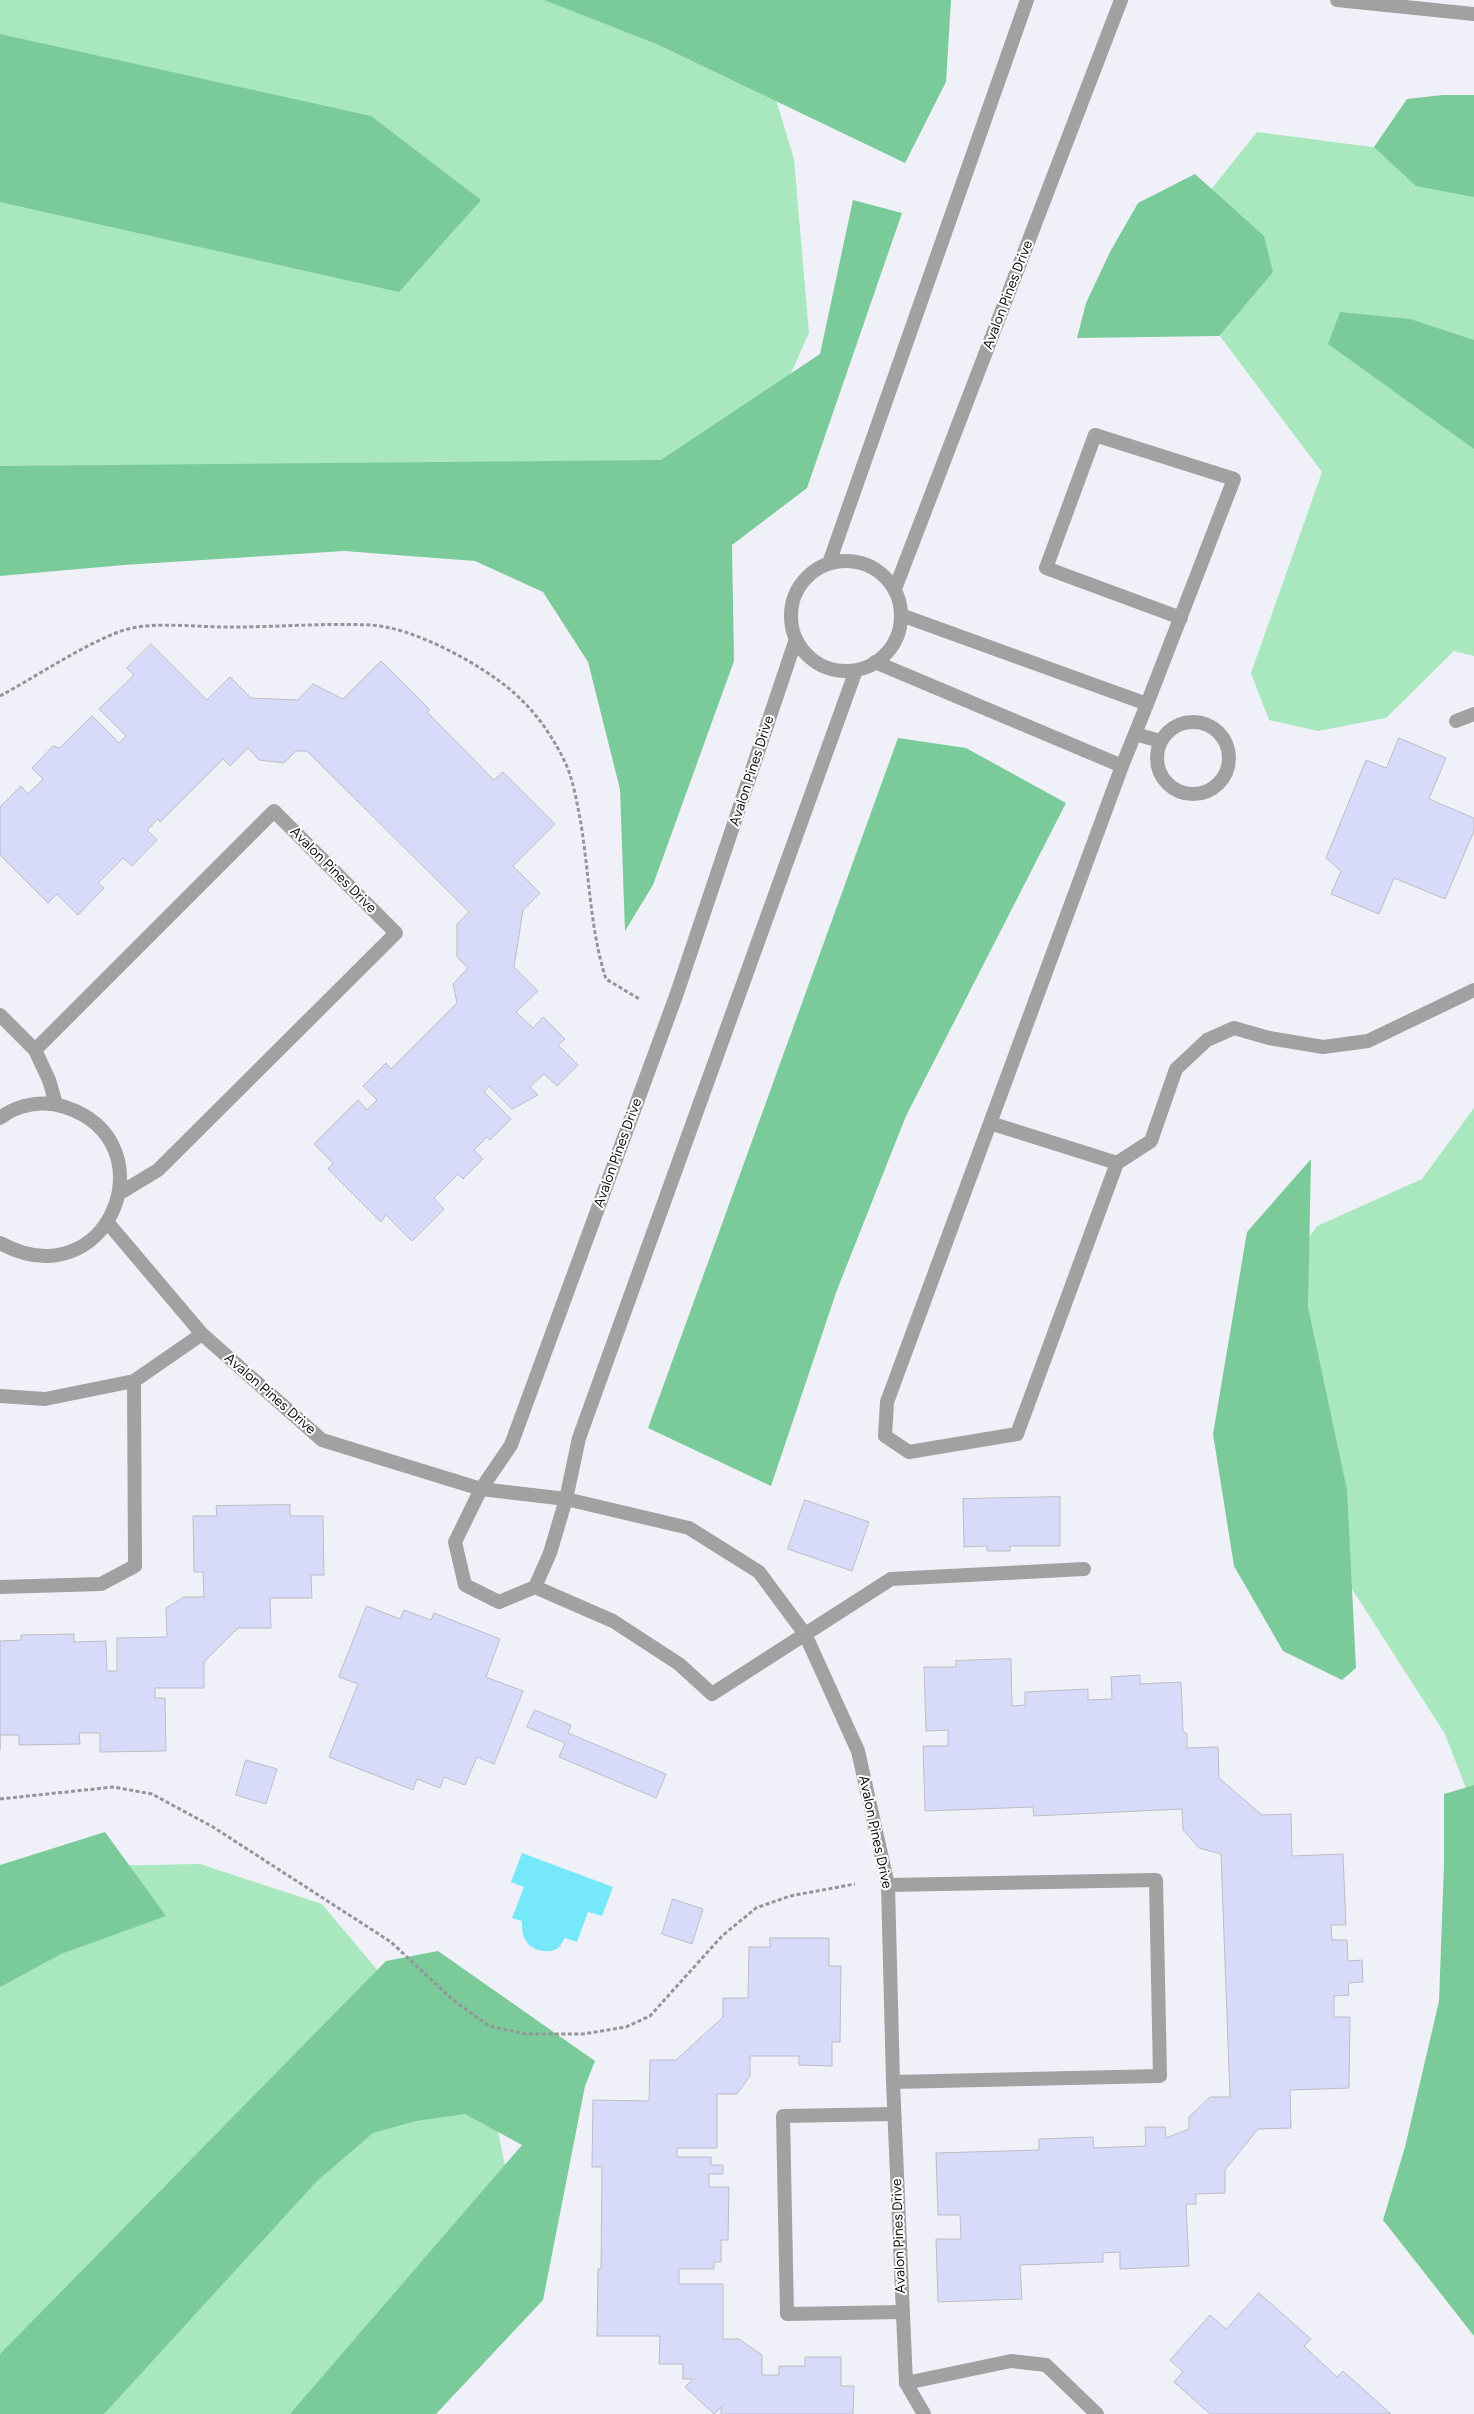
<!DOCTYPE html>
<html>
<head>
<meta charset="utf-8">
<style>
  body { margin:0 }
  canvas { display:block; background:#f0f1f8 }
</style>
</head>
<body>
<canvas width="1474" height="2414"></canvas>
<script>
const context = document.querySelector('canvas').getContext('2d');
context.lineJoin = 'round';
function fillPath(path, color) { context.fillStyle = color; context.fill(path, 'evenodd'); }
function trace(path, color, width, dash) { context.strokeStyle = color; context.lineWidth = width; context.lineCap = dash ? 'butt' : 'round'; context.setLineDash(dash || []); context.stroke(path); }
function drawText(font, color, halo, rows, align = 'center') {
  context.font = font + ' Figtree,sans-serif'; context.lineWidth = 4; context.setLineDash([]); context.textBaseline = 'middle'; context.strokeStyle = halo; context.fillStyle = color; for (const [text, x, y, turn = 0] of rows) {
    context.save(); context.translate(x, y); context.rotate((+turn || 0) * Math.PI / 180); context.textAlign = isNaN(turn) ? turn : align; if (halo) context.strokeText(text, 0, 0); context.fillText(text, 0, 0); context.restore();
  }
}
const green = new Path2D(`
  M0,0H647L769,77L794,159L809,333L749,467L0,517Z
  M1257,132L1411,152L1474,163V656L1454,651L1386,718L1318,731L1269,720L1251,673L1322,472L1204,315L1209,192Z
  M1474,1108V1809L1445,1734L1311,1525L1275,1285L1317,1226L1422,1179Z
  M200,1864L322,1904L493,2108L512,2198L336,2414H0V1895L46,1867Z`);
const forest = new Path2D(`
  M544,0H951L946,82L905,163L659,45Z
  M0,34L371,116L481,200L399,292L0,202Z
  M1443,95H1474V197L1416,186L1374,147L1407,99Z
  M1195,174L1264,236L1273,272L1219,336L1077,338L1086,303L1110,252L1138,203Z
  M853,200L902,213L807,488L732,545L734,661L653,885L625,931L620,789L588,662L543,592L475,561L344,551L124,565L0,576V466L661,460L820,354Z
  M1340,312L1410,319L1474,340V449L1328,344Z
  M898,738L966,748L1066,803L906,1116L837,1290L771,1486L648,1428Z
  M1311,1159L1308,1307L1347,1490L1356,1668L1342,1680L1283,1651L1234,1566L1213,1434L1247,1232Z
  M1474,1785V2336L1383,2220L1405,2147L1439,2001L1444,1865V1794Z
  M105,1832L166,1916L61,1954L0,1987V1865Z
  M438,1951L595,2061L585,2086L543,2300L436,2414H290L522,2145L465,2114L416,2121L373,2133L317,2181L104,2414H0V2354L386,1961Z`);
const water = new Path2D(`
  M522,1853L613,1887L602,1916L588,1912L577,1942L565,1938C563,1940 561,1946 558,1948C549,1955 531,1950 526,1941C522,1935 522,1928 522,1921L512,1918L524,1887L511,1882Z`);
const building = new Path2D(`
  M151,644L207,700L230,677L251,698L298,700L313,684L343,699L381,661L430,710L427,712L494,780L503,772L555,824L513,866L540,893L523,910L514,967L538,991L516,1012L533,1028L543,1017L565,1039L558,1045L578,1065L557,1086L544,1074L530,1087L538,1095L512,1109L489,1086L484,1092L511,1119L490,1140L487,1137L474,1150L483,1159L463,1179L458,1174L434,1198L444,1209L412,1241L386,1215L381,1222L328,1169L333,1163L314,1144L358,1100L367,1110L377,1100L363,1086L386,1063L391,1069L457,1003L453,984L468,968L457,957V924L469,912L307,751H296L284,763L259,760L248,748L230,766L223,759L160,822L158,819L147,830L157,840L132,866L123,858L98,883L104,888L78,915L57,894L48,903L0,855V807L21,786L28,794L43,779L32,768L53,746L60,748L92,716L119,743L126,736L99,709L134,675L127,668Z
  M1399,738L1446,758L1429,799L1474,818V831L1445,899L1394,878L1379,914L1331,894L1341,871L1326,858L1366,760L1386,768Z
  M1060,1497V1546H1010V1551H987V1546L964,1547L963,1499Z
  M805,1500L869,1522L852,1571L788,1549Z
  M290,1505V1516H323L324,1575H311L312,1598H270L271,1628H238L204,1662V1688H155V1698H165L166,1751L100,1752V1733H79L80,1744L19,1745V1735H0V1750V1641L21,1640V1635L74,1634V1642L106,1641L107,1671H117V1638L167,1637L166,1608L184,1597H204L203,1572H194L193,1516H217L216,1506Z
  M367,1606L400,1619L404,1610L431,1620L434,1613L500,1639L486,1677L523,1691L494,1764L477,1757L465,1785L444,1777L440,1788L417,1779L413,1790L329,1757L358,1684L339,1677Z
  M1011,1659L1012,1706L1025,1705V1692L1088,1689V1700L1112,1699L1111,1677L1140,1675V1684L1181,1682L1183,1731L1187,1734V1748L1218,1747L1219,1778L1262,1815L1291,1814L1292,1856L1343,1854L1346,1925H1331L1332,1940H1347L1348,1961L1362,1960L1363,1982L1348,1983L1349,1995L1334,1996V2017H1350L1349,2088L1290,2090L1291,2128L1258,2129L1225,2170V2193L1196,2194V2204H1186L1189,2266L1120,2269V2252L1103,2253V2262L1020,2265L1022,2299L938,2302L936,2239H961L960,2215H938L936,2153L1039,2150V2139L1093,2137L1094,2148L1146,2146L1145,2127H1165L1166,2138L1189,2129V2117L1210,2097H1230L1221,1854L1199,1848L1183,1830L1182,1809L1034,1816L1033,1807L925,1811L923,1746H948V1730L926,1731L924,1667H956V1661Z
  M535,1710L571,1725L568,1733L666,1774L656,1798L559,1757L565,1743L527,1727Z
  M246,1760L277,1769L266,1804L236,1795Z
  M673,1899L703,1909L692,1944L662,1934Z
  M770,1938H829V1966H841L840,2042H832V2066L799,2065V2056H750V2076L737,2094H717V2148H677V2157H711V2165H723V2174H709V2187H729L728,2240H721V2262H714V2269H679V2284H723V2339H739L762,2355V2375H779V2366H805V2357H841V2386H854L853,2414H721V2407L714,2414L685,2387L693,2379H683V2364H659L660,2336H597L598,2269H601L602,2167H592L593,2100L649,2101L650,2060H676L723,2017V1998H748L749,1947H770Z
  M1259,2293L1311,2339L1304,2346L1337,2377L1343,2371L1391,2414H1210L1174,2382L1183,2372L1170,2360L1210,2315L1226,2329Z`);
const path = new Path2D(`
  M0,696C39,675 79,647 121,631C153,620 199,628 233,627C278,627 325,623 370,625C413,627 481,664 513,692C535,711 551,734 564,760C573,778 576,799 580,818C589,869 590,931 606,979L641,1000
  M0,1799L113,1787L152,1794L213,1827L391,1942L453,2000L489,2026L526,2034H583L626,2027L650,2016L722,1936L756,1908L790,1896L855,1884`);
const service = new Path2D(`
  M875,662L1122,766L1147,704L901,615
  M1147,704L1234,479L1095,435L1046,568L1181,618
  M1456,721L1474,714
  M1157 758a36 36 0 1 1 72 0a36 36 0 1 1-72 0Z
  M1135,734L1160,741
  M990,1123L1117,1163L1017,1434L909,1452L885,1436L887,1402L1122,766
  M1117,1163L1151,1141L1176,1069L1207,1040L1234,1028L1269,1038L1323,1047L1368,1041L1474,990
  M0,1396L45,1399L134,1381L202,1334
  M481,1489L455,1542L465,1585L499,1602L535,1587L550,1553L566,1499
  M0,1587L101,1584L135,1566L134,1381
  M535,1587L613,1621L679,1664L712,1694L891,1579L1084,1569
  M888,1885L1156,1880L1160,2076L893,2082
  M894,2114L783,2116L787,2314L902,2312
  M906,2383L1011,2361L1046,2365L1097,2414`);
const minor = new Path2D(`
  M1337,0L1474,14
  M791 616a55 55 0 1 1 110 0a55 55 0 1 1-110 0Z
  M829,563L1027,0
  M895,589L1121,0
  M0,1015L35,1050L274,811L396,933L158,1170L120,1193
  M35,1050L49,1080L56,1104
  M0,1118C18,1104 43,1100 65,1107C172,1142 108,1302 0,1243
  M108,1223L202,1334L322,1440L481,1489L566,1499L689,1528L759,1572L805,1634L858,1751L888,1885L893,2082L906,2383L924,2414
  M481,1489L511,1445L676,996L796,639
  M566,1499L579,1438L856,670`);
const streetNames = [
  ["Avalon Pines Drive",1008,295,-69],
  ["Avalon Pines Drive",752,771,-72],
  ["Avalon Pines Drive",333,870,45],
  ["Avalon Pines Drive",618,1153,-70],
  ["Avalon Pines Drive",270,1394,41],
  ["Avalon Pines Drive",875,1832,78],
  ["Avalon Pines Drive",899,2236,-92]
];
fillPath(green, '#a9e8bf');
fillPath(forest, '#7acb99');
fillPath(water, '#75e8fa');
fillPath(building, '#d7daf9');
trace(building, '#bcbdc3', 1);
trace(path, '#94959a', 3, [4, 2.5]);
trace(service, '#9fa2a0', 14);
trace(minor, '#9fa2a0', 14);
drawText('14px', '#111113', '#fff', streetNames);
</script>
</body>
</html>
